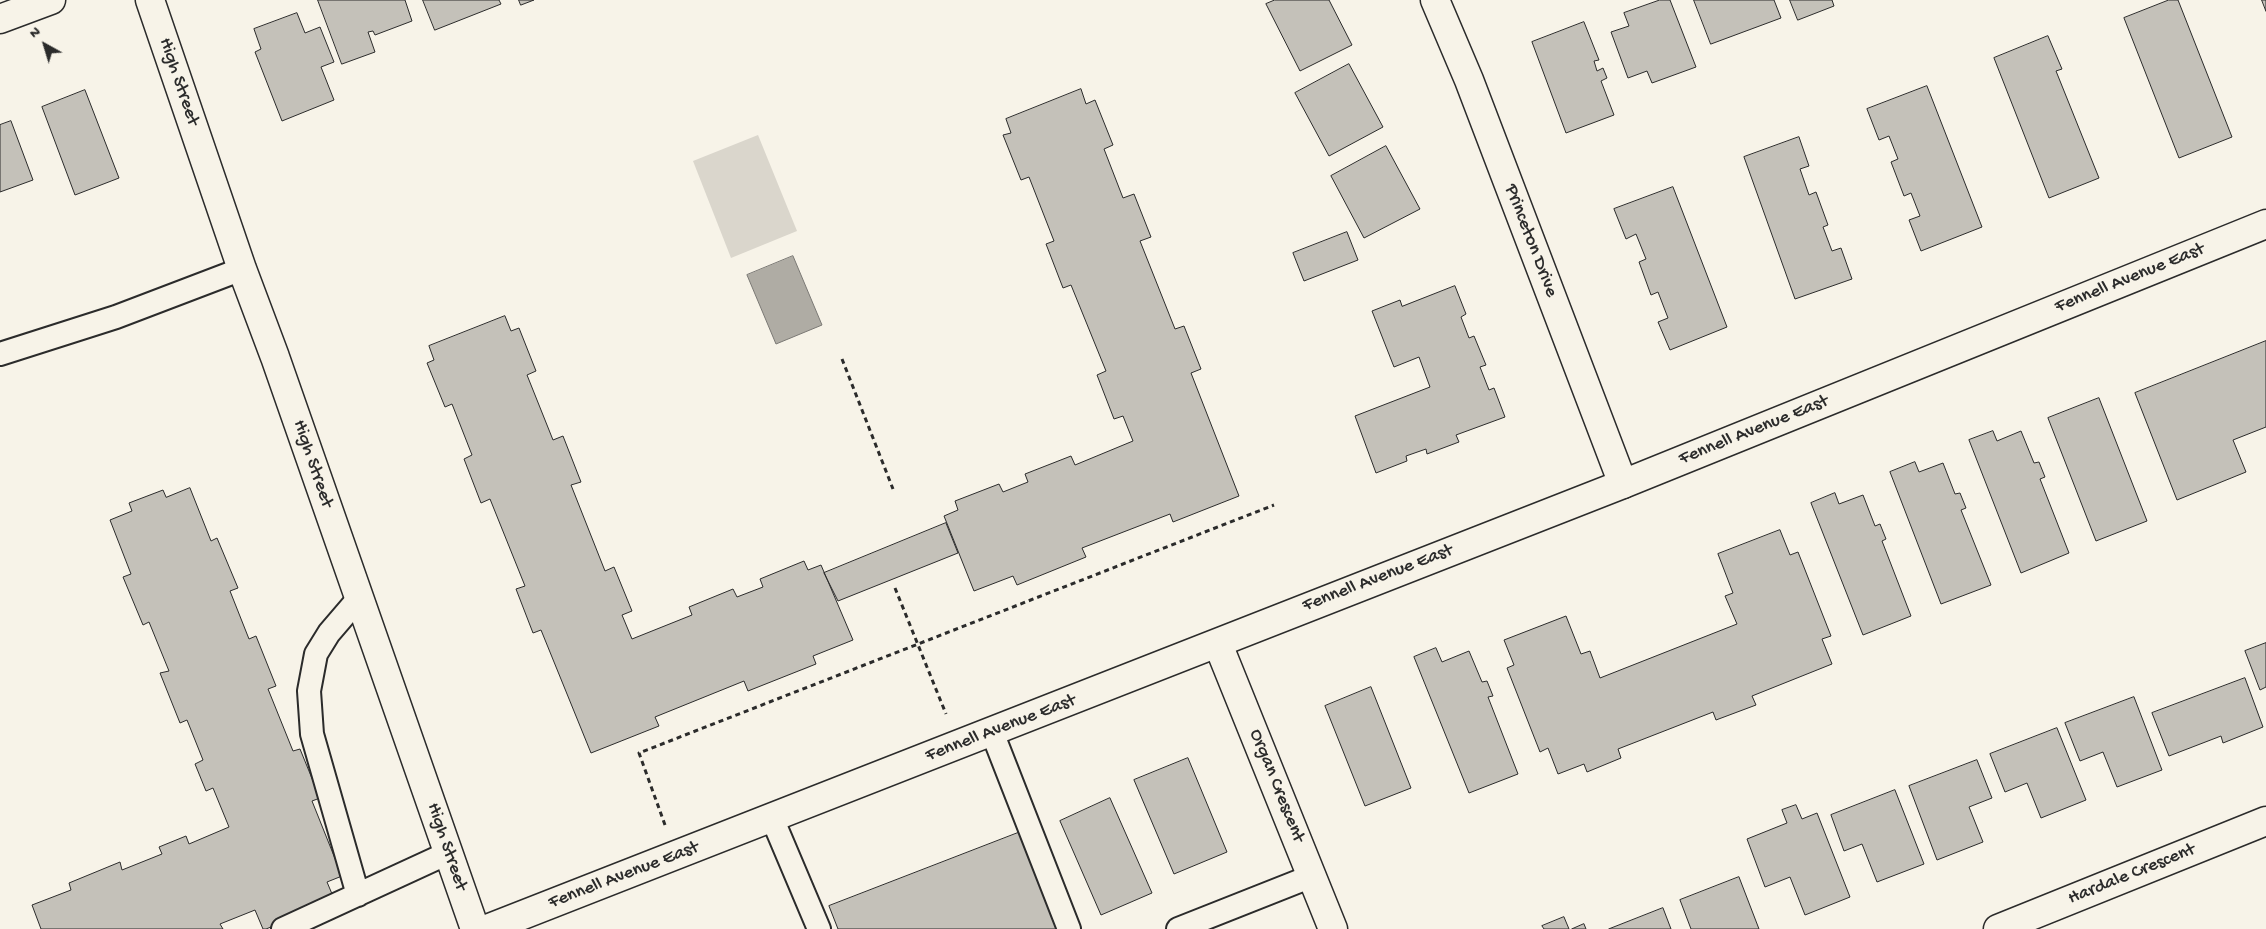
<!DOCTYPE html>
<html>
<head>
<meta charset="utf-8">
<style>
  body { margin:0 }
  #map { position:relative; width:2266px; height:929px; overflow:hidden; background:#f7f3e8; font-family:"Gochi Hand",sans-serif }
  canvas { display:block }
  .north { position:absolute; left:20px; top:20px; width:50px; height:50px; -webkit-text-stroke:4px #f7f3e8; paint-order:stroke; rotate:321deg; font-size:14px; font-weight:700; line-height:20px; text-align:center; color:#2b2b2b }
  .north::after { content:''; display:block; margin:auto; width:18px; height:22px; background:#2b2b2b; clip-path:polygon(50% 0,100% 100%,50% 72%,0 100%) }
</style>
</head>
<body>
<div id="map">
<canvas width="2266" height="929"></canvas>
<div class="north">N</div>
</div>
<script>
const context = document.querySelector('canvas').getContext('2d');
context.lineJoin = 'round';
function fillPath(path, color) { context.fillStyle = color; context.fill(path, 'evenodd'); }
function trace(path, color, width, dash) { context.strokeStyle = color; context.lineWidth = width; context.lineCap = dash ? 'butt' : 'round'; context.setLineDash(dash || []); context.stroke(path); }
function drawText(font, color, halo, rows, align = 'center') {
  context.font = font + ' "Gochi Hand",sans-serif'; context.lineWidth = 4; context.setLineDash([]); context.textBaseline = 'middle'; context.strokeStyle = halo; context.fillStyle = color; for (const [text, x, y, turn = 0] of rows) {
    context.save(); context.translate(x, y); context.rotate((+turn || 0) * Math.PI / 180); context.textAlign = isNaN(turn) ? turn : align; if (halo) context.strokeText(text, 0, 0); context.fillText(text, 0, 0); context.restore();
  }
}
const green = new Path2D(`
  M758,135L797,231L731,258L693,161Z`);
const water = new Path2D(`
  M793,256L822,325L776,344L747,275Z`);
const building = new Path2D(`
  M318,0H405L412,21L375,35L373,31L368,32L375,52L342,64Z
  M423,0H499L501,4L435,30Z
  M519,0H534L521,5Z
  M1275,0H1329L1352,45L1300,71L1266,4Z
  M1660,0H1670L1696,67L1652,83L1647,71L1628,78L1611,32L1629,26L1624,13Z
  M1694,0H1774L1781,18L1711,44Z
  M1790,0H1832L1834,6L1798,20Z
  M2169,0H2178L2232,137L2179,158L2124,18Z
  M2262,0H2266V11Z
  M297,13L305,33L320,27L334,62L321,67L334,100L282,121L255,52L261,49L254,29Z
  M1584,22L1599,60L1594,61L1597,71L1603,68L1607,78L1601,81L1614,115L1566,133L1532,42Z
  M2048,36L2062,69L2056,71L2099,178L2049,198L1994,58Z
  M1349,64L1383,127L1329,156L1295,93Z
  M1927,86L1982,227L1921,251L1909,220L1920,216L1911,193L1904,196L1891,162L1898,159L1889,136L1879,140L1867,109Z
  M1081,89L1086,104L1095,100L1113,145L1104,149L1123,198L1134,194L1151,237L1140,241L1175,329L1184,326L1201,369L1191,373L1239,496L1173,522L1170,514L1082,548L1086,557L1017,585L1013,576L974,591L944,516L958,510L955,501L999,484L1003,492L1028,482L1025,474L1071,456L1075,465L1133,441L1123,416L1114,419L1097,375L1106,371L1071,285L1063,288L1046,244L1054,241L1029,177L1021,180L1003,135L1011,133L1006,119Z
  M85,90L119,178L75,195L42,107Z
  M11,121L33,180L0,192V125Z
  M1799,137L1809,166L1800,169L1809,195L1816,192L1828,225L1823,227L1832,251L1841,248L1852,279L1795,299L1744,157Z
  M1386,146L1420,209L1364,238L1331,176Z
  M1673,187L1727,327L1670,350L1658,322L1668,318L1658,292L1651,295L1639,262L1646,259L1636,234L1626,239L1614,209Z
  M1347,232L1358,260L1304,281L1293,253Z
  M1455,286L1466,314L1461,317L1469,338L1474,336L1486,365L1480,367L1489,390L1494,388L1505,417L1456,435L1459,442L1427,454L1426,449L1406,456L1407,461L1376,473L1355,416L1430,387L1419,357L1394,367L1372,311L1400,300L1402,306Z
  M505,316L511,331L519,328L536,371L527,375L553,440L563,436L581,482L571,485L605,571L614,567L632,611L622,615L632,639L692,615L689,607L733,589L737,597L763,587L760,579L804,561L808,570L821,565L853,640L813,656L816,664L748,691L744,681L655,717L659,726L591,753L541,630L533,633L516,589L525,586L490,499L481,503L464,459L472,455L452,404L445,407L427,363L434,360L429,346Z
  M2266,341V427L2233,440L2246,472L2177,500L2135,393Z
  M2099,398L2147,521L2096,541L2048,418Z
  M1993,431L1997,441L2021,431L2034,463L2039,462L2045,477L2040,479L2069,553L2021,573L1969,440Z
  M1915,462L1919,472L1943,463L1955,494L1960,493L1966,508L1961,510L1991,585L1941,604L1890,472Z
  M190,488L211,541L217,538L238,588L230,591L249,639L256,636L276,686L268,689L293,751L300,749L320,798L312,801L342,876L327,882L335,901L266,929H263L255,910L220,924L223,929H41L32,905L71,890L69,883L120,862L122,870L162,854L159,847L186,836L189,844L229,827L213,788L206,791L195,764L203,760L187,720L180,723L160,673L169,671L149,622L143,625L123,577L131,574L110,520L132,511L129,503L163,490L166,497Z
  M1835,493L1839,504L1863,495L1875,526L1880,524L1886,539L1882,541L1911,616L1863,635L1811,503Z
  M946,523L958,553L838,601L824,573Z
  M1780,530L1790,555L1798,552L1831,636L1822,639L1832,664L1752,696L1756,705L1716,720L1713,712L1618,749L1621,758L1587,772L1584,764L1558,774L1548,748L1540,752L1507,668L1514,665L1504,640L1566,616L1581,654L1590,651L1600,678L1737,624L1725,596L1733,593L1718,554Z
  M2266,643V687L2260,690L2245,651Z
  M1436,648L1442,662L1469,651L1482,682L1487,681L1493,696L1488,697L1518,774L1469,793L1414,657Z
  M2245,678L2263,727L2223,743L2221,736L2169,756L2152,713Z
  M1371,687L1411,788L1365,806L1325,706Z
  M2134,697L2162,770L2117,787L2103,752L2080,761L2065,723Z
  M2057,728L2086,800L2041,818L2027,783L2005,792L1990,754Z
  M1188,758L1227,852L1174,874L1134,780Z
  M1977,760L1992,798L1969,807L1983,842L1937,860L1909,786Z
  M1895,790L1924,864L1877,882L1862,844L1844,851L1831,815Z
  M1110,798L1152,893L1101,915L1060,821Z
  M1796,805L1802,819L1817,813L1850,897L1805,915L1790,877L1765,887L1747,839L1787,823L1782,810Z
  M1023,831L1061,929H838L829,906Z
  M1739,877L1759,929H1691L1680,900Z
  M1663,908L1671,929H1609Z
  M1564,917L1569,929H1544L1542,926Z
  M1584,924L1586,929H1572Z`);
const path = new Path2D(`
  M842,359L893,489
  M895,588L946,714
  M665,825L639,753L1274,505`);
const service = new Path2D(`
  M0,354L116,317L242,269
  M992,732L1069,929
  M772,818L819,929
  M358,895L312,734L309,691L316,654L329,633L359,598
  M283,929L448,853
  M1178,929L1312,876`);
const minor = new Path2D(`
  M150,0L242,269L275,357L475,929
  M1435,0L1469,80L1623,484
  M0,19L51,0
  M1218,644L1333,929
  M1998,929L2266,821`);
const secondary = new Path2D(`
  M487,929L1623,484L2266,224`);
const streetNames = [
  ["High Street",178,82,71],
  ["Princeton Drive",1530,241,69],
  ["Fennell Avenue East",2130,279,-22],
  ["Fennell Avenue East",1754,431,-22],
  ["High Street",312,464,71],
  ["Fennell Avenue East",1378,579,-21],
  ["Fennell Avenue East",1001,729,-21],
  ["Organ Crescent",1276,786,68],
  ["High Street",446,847,71],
  ["Hardale Crescent",2132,875,-22],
  ["Fennell Avenue East",624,876,-21]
];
fillPath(green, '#dad6cc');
fillPath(water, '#afaca4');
trace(water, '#7a7874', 1);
fillPath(building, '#c4c1b9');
trace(building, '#2b2b2b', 1);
trace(service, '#2b2b2b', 26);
trace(minor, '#2b2b2b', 31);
trace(secondary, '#2b2b2b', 31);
trace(path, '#2b2b2b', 3, [5, 4]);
trace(service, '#f7f3e8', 22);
trace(minor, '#f7f3e8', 28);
trace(secondary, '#f7f3e8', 28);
drawText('19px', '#2b2b2b', '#f7f3e8', streetNames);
</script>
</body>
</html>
